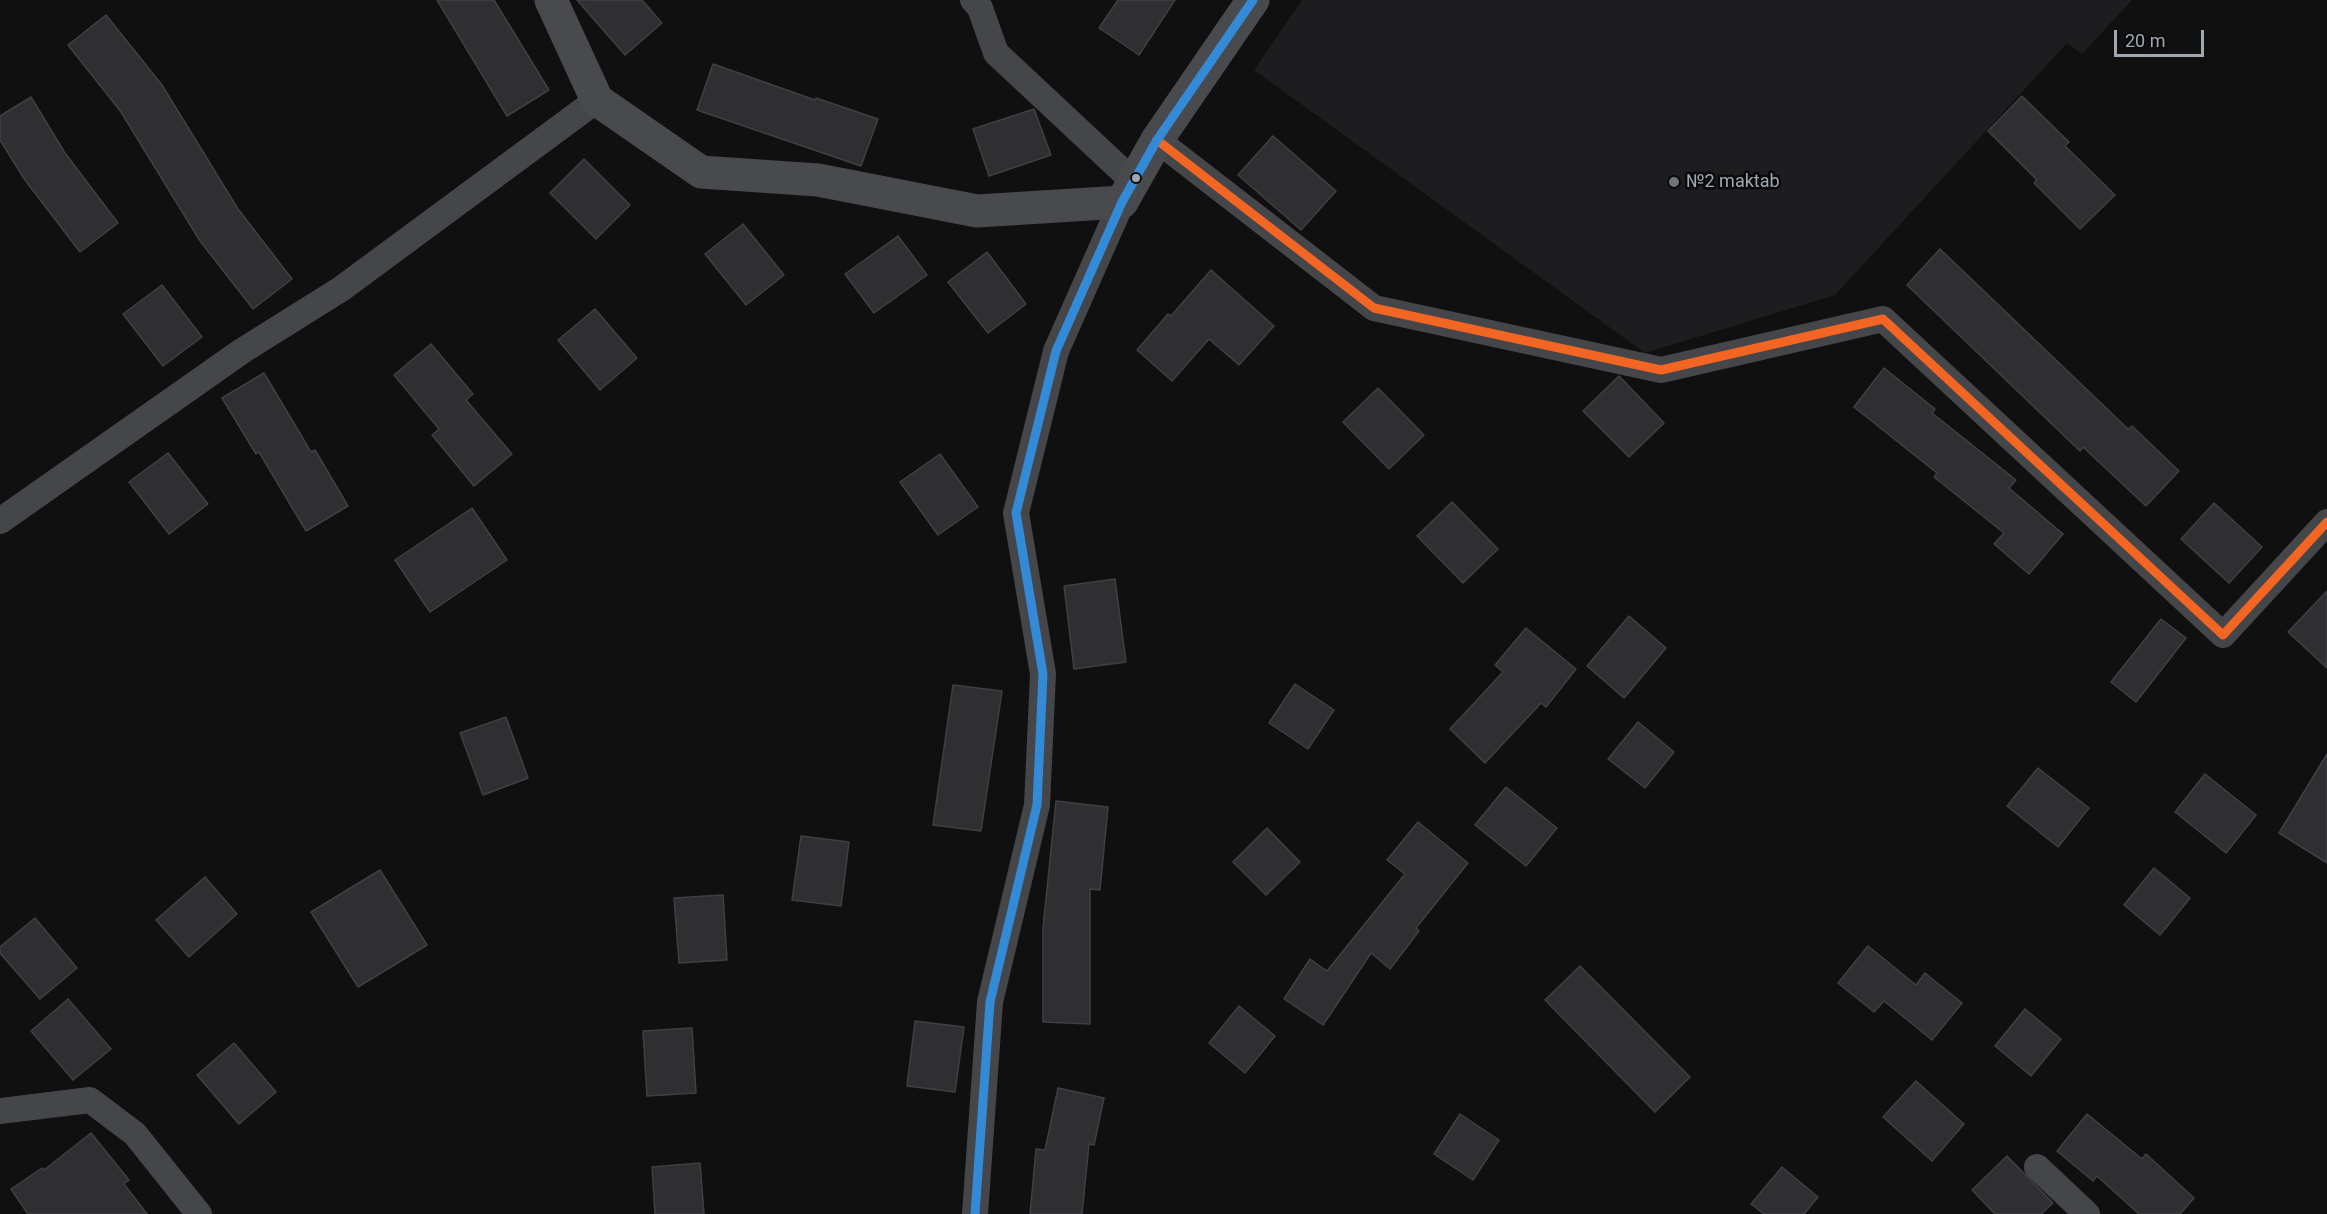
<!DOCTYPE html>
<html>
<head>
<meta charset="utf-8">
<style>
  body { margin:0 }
  #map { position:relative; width:2327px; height:1214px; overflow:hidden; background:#101010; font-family:Roboto,sans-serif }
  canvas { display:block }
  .scale { position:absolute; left:2114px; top:30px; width:90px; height:27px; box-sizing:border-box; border:3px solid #9fa8b3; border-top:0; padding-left:8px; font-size:18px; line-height:21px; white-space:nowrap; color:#9fa8b3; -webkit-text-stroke:4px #0a0a0b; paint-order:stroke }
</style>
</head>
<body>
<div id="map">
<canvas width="2327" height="1214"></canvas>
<div class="scale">20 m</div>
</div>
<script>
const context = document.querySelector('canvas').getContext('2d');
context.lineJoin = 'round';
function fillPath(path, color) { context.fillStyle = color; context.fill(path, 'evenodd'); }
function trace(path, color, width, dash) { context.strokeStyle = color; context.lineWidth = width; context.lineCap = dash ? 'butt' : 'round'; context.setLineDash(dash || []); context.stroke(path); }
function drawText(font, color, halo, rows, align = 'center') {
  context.font = font + ' Roboto,sans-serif'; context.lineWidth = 5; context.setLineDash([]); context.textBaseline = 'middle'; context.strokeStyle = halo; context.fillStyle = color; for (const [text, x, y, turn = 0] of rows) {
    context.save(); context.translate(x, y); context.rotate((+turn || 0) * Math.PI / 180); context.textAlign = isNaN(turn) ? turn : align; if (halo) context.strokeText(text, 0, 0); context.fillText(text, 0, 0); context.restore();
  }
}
const built = new Path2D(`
  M1302,0H2132L2082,54L2067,43L1835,295L1645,353L1254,70Z`);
const building = new Path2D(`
  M437,0H494L549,90L507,116Z
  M577,0H642L662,23L625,55Z
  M1118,0H1175L1139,55L1099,28Z
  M106,15L162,85L238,209L292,279L253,309L200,241L121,112L68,45Z
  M713,64L815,100L816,98L878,119L861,166L697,110Z
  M2022,96L2069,142L2065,146L2115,195L2080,229L2034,183L2037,180L1988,131Z
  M31,97L65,153L118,223L80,252L25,180L0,140V116Z
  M1034,109L1051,155L989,176L973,129Z
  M1273,136L1336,191L1301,230L1238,175Z
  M584,159L630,205L596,239L550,193Z
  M743,224L784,275L746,305L705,254Z
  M898,236L927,275L874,313L845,274Z
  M1940,249L2128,429L2132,426L2179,471L2146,506L2083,447L2080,451L1907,285Z
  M987,252L1026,304L988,333L948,282Z
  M1211,270L1274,326L1239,365L1209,339L1172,381L1137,350L1168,314L1171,316Z
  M162,285L202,337L163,366L123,314Z
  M595,309L637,358L600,390L558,340Z
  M431,344L473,394L466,400L512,454L474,486L432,435L439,429L394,375Z
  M1884,368L1935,409L1932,413L2016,480L2009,488L2063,534L2029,574L1994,544L2004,533L1934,477L1937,473L1854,407Z
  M264,373L311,452L315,450L348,506L306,531L259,452L256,454L222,398Z
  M1619,376L1664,423L1629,457L1583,411Z
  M1378,388L1424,435L1389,469L1343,422Z
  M168,453L208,504L169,534L129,482Z
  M940,454L978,507L938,535L900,482Z
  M1452,502L1498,549L1463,583L1417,536Z
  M2214,503L2262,547L2229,583L2181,539Z
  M472,508L507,560L430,612L395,560Z
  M1115,579L1126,662L1074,669L1064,586Z
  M2327,591V668L2288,632Z
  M1629,616L1666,648L1624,698L1587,666Z
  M2161,619L2186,638L2136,702L2111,682Z
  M1526,628L1576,669L1546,707L1541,703L1485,763L1450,729L1503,672L1495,665Z
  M1295,684L1334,710L1308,749L1269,723Z
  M953,685L1002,691L981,831L933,825Z
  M506,717L528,778L483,795L460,733Z
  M1638,722L1674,752L1645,788L1608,759Z
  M2327,754V863L2279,833Z
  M2038,768L2089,808L2058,847L2007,806Z
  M2205,774L2256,815L2226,853L2175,812Z
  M1506,787L1557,828L1526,866L1475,825Z
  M1056,801L1108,807L1100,890L1090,889V1024L1043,1022V928Z
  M1418,822L1468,863L1416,928L1419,931L1390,969L1371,953L1323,1025L1284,999L1310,959L1327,971L1405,874L1387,860Z
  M1267,828L1300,862L1266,895L1233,862Z
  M801,836L849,842L841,906L792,900Z
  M2154,868L2190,898L2160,935L2124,905Z
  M380,870L427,945L358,987L311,912Z
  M205,877L237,914L189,957L156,920Z
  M723,895L727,960L679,963L674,898Z
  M35,918L77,968L40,999L0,953V947Z
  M1868,946L1916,985L1925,973L1962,1003L1932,1040L1884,1001L1874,1012L1838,983Z
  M1580,966L1690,1077L1655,1112L1545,1000Z
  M68,999L111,1049L73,1080L31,1031Z
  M1239,1006L1275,1036L1245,1073L1209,1043Z
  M2025,1009L2061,1039L2031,1076L1995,1046Z
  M915,1021L964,1027L955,1092L907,1086Z
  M692,1028L696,1093L647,1096L643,1031Z
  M234,1043L276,1092L239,1124L197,1075Z
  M1916,1081L1964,1124L1932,1161L1883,1117Z
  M1058,1088L1104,1098L1094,1145L1089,1144L1082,1214H1030L1036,1149L1045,1150Z
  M1460,1114L1499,1140L1473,1180L1434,1154Z
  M2087,1114L2142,1159L2146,1154L2194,1198L2180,1214H2139L2097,1176L2093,1181L2057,1151Z
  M91,1133L129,1180L124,1184L147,1214H28L11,1189L42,1168L44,1170Z
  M2007,1156L2053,1203L2041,1214H1995L1972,1190Z
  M700,1163L704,1214H655L652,1167Z
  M1782,1167L1818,1197L1804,1214H1764L1751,1204Z`);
const street = new Path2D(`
  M973,0L980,8L996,53L1133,181
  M1157,140L1374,308L1661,370L1883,319L2223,635L2327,522
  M0,521L242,351L341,289L597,100
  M0,1111L90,1100L135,1134L199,1214
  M2037,1167L2087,1214
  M975,1214L990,1002L1037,805L1043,674L1016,513L1056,351L1122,202`);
const secondary = new Path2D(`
  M551,0L597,100L701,172L818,180L977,211L1122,202L1157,140L1253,0`);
const bus1 = new Path2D(`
  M1157,140L1374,308L1661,370L1883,319L2223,635L2327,522`);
const bus2 = new Path2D(`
  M975,1214L990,1002L1037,805L1043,674L1016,513L1056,351L1122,202L1157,140L1253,0`);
const markers = [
  [1136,178,5,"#9fa8b3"],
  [1674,182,6,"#6d737a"]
];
const poiNames = [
  ["№2 maktab",1686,182]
];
fillPath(built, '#1d1d1f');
fillPath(building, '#2f2f31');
trace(building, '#3e4044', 1.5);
trace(street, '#444649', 26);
trace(secondary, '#484a4d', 33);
trace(bus1, '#f26522', 9);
trace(bus2, '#338bd7', 9);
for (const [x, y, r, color] of markers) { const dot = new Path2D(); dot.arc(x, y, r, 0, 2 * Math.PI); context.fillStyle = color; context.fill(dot); trace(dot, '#0a0a0b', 2); }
drawText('18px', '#9fa8b3', '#0a0a0b', poiNames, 'left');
</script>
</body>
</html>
